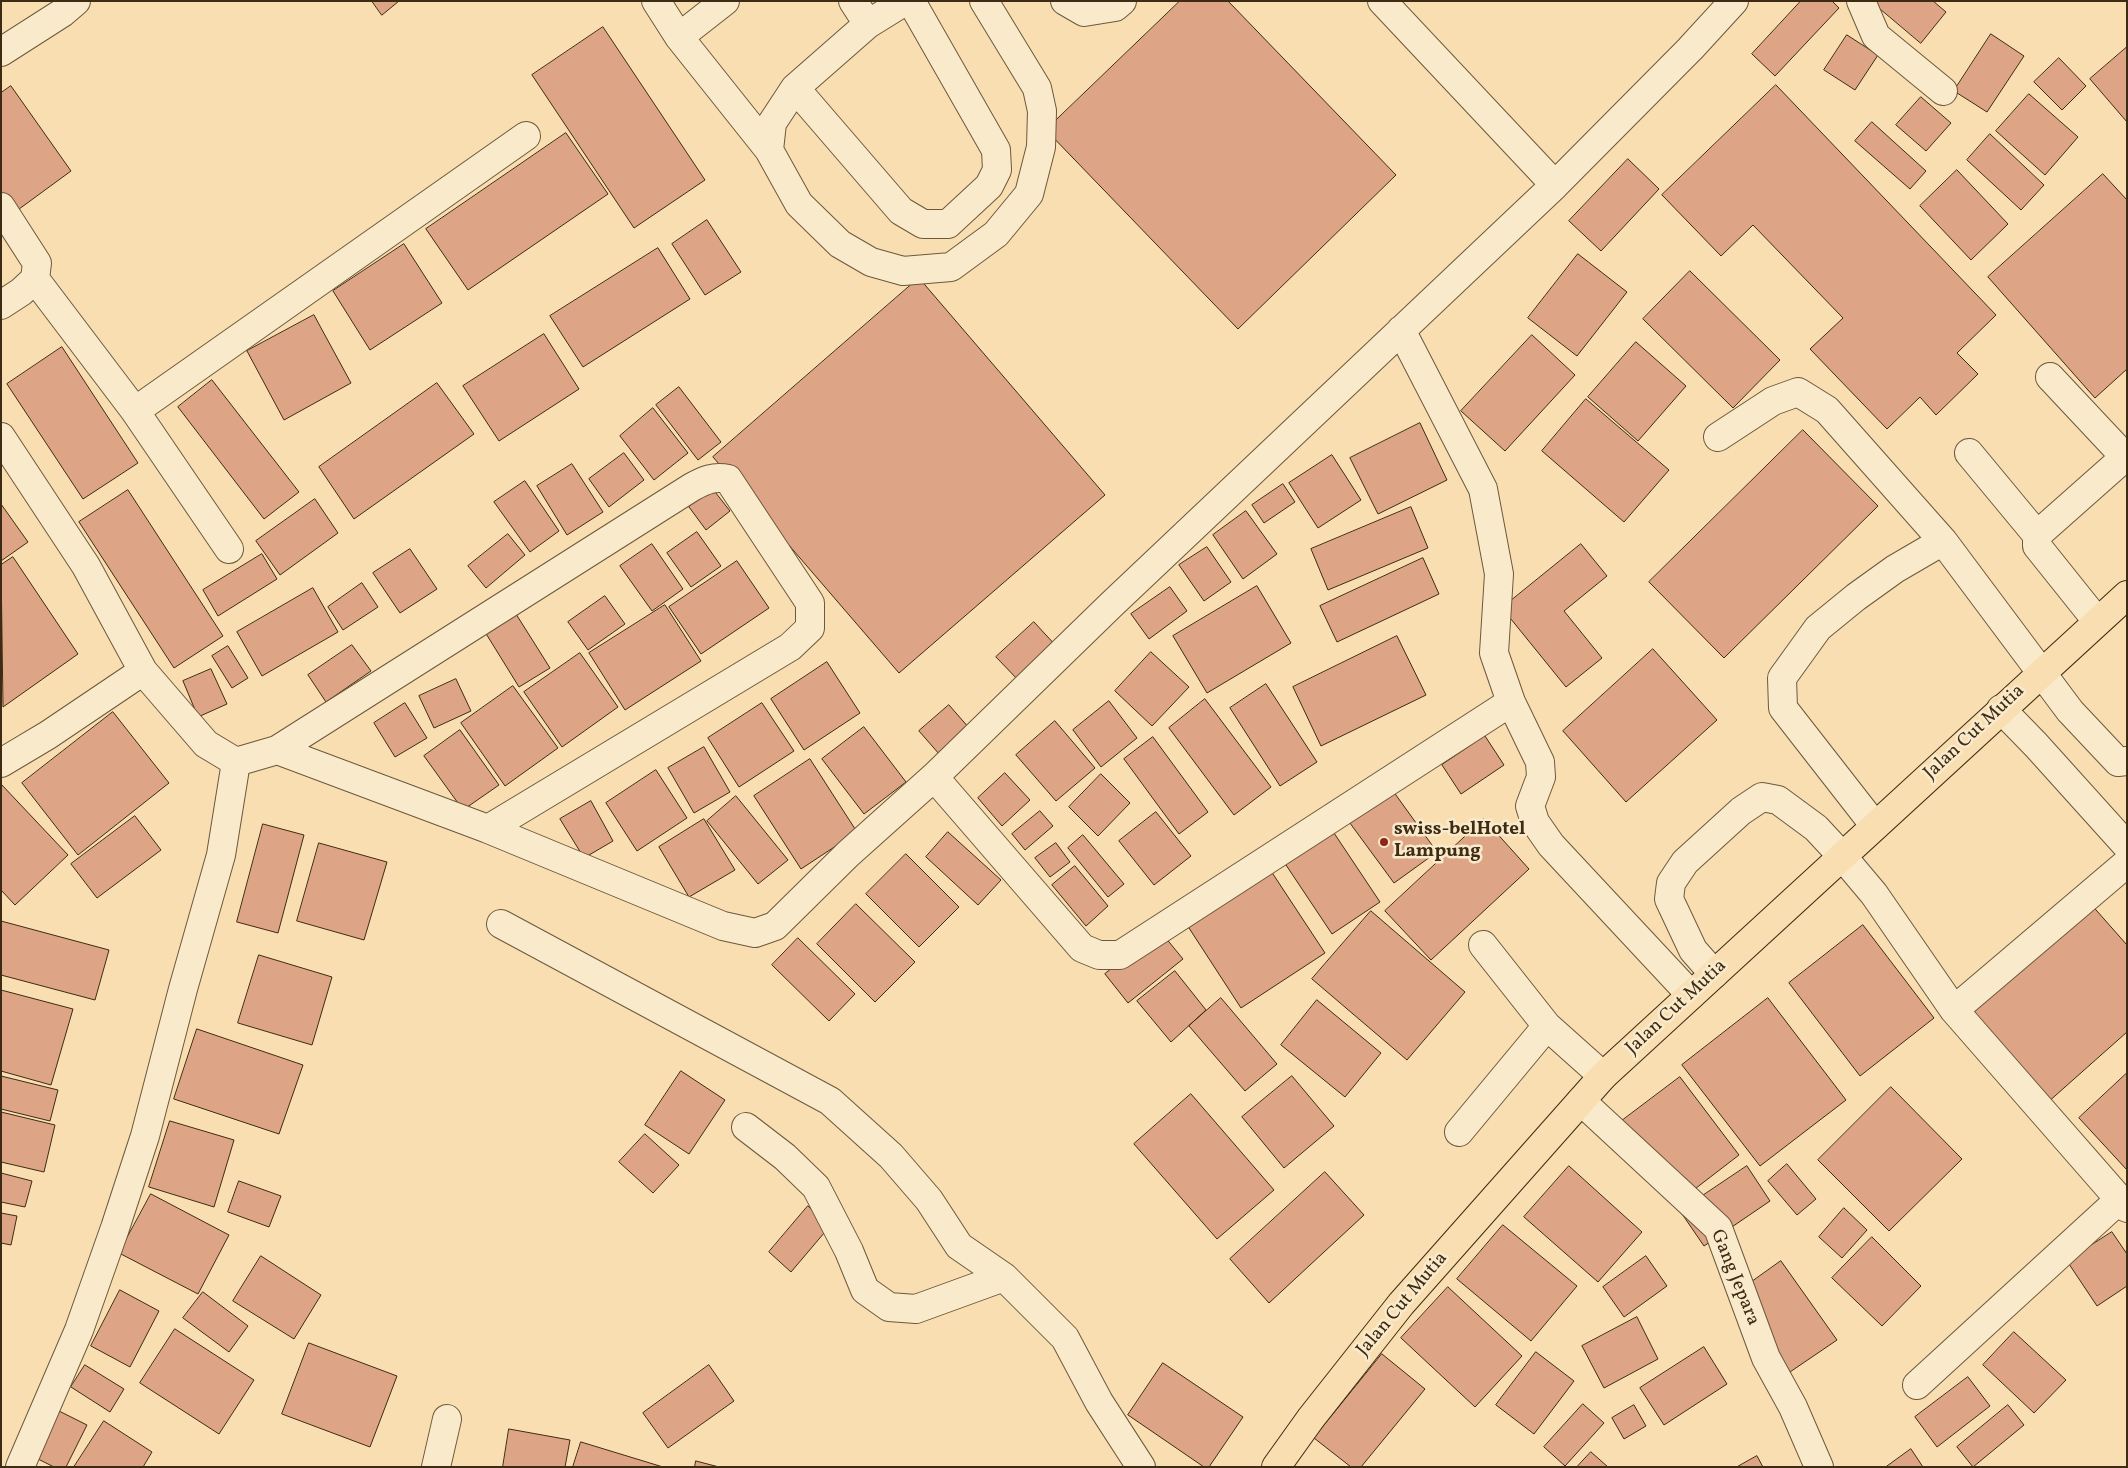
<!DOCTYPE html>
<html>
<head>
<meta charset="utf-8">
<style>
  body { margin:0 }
  #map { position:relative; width:2128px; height:1468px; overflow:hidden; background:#f8deb1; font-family:Vollkorn,serif }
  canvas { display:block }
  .frame { position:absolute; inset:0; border:2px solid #3e2b14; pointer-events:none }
</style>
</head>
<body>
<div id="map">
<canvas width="2128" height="1468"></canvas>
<div class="frame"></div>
</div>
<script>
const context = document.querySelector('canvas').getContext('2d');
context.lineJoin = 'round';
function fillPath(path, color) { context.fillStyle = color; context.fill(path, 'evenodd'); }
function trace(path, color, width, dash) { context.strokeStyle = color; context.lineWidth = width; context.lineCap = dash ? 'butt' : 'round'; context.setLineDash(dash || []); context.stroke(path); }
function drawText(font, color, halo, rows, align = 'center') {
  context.font = font + ' Vollkorn,serif'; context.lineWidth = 5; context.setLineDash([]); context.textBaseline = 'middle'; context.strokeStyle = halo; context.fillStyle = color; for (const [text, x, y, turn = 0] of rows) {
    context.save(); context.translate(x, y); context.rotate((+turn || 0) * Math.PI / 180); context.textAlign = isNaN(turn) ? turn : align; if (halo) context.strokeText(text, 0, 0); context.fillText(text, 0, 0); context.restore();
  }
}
const building = new Path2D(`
  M372,1H399L382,15Z
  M1180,1H1228L1396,175L1238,329L1046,130Z
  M1801,1H1832L1839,8L1775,76L1752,54Z
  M1871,1H1933L1946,12L1921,43Z
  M603,27L705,180L634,228L532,75Z
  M1991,34L2024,56L1987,112L1954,91Z
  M1847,35L1878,55L1855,90L1824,70Z
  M2127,47V122L2090,79Z
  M2059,58L2086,86L2062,110L2034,82Z
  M1776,85L1996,315L1957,353L1978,374L1936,415L1920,397L1887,429L1810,349L1843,318L1753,225L1721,256L1662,195Z
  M11,86L71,171L15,212L1,193V93Z
  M2029,94L2078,137L2045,175L1996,131Z
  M1921,97L1951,123L1926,151L1896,125Z
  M1872,122L1926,171L1910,189L1855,141Z
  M566,133L608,194L468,290L426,229Z
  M1990,134L2044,185L2021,210L1967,160Z
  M1628,159L1659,189L1601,251L1569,221Z
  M1957,170L2008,224L1971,260L1920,206Z
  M2103,174L2127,200V369L2095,398L1988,277Z
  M707,220L741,272L705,295L672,244Z
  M404,244L442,303L370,350L333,291Z
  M658,248L690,299L583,367L550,316Z
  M1578,254L1627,292L1577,356L1528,318Z
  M1690,271L1780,360L1733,408L1643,319Z
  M919,278L1105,495L899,673L713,457Z
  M314,315L351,383L284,420L247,351Z
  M544,334L579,389L499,441L463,386Z
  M1532,335L1575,375L1505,451L1461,411Z
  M1636,342L1686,386L1638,441L1588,397Z
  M62,347L138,463L83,499L7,384Z
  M212,380L299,492L264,519L178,407Z
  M437,383L474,434L354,519L319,467Z
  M679,387L721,442L698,460L656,405Z
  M1586,399L1669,470L1624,522L1542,451Z
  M653,408L688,453L654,480L620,436Z
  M1420,423L1447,480L1378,514L1350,458Z
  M1803,430L1878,506L1724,658L1649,582Z
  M624,453L644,480L609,507L589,479Z
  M1332,455L1361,500L1318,528L1289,483Z
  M572,464L603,512L567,535L537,486Z
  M525,481L559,531L530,552L494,502Z
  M1283,484L1295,502L1264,523L1252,505Z
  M712,488L730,511L706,530L689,507Z
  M128,490L223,636L174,668L79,522Z
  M315,499L338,533L280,575L256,541Z
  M1,504L28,542L1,561Z
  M1411,507L1428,548L1328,590L1311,549Z
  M1246,511L1277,554L1243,579L1213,535Z
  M697,532L721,566L691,587L667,553Z
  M508,534L525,555L486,588L468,566Z
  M652,544L683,589L652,611L620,566Z
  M1581,544L1607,576L1564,611L1602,658L1566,687L1502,608Z
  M1207,547L1231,582L1204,601L1179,565Z
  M410,549L437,589L400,613L373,573Z
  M262,554L277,579L218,616L203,590Z
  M13,557L78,654L3,707L1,565Z
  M1423,558L1439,594L1337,642L1320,606Z
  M737,561L769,608L701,654L669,607Z
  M362,583L378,607L343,630L328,607Z
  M1257,586L1291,643L1207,693L1173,636Z
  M1170,587L1187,611L1149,639L1131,614Z
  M313,588L338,632L262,676L237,632Z
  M605,596L625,624L588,650L568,622Z
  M665,605L701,661L625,710L589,653Z
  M516,614L550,668L519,687L485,632Z
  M1034,622L1058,648L1020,682L996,657Z
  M1397,636L1426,695L1321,746L1293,687Z
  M352,645L371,671L326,702L308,675Z
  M228,646L248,678L232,688L212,656Z
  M1653,649L1717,720L1626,802L1563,731Z
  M1151,652L1189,687L1152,726L1115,691Z
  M580,653L618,707L562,747L524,692Z
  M827,662L860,713L804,750L771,699Z
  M211,669L227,704L198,717L183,681Z
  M456,679L471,711L434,728L419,696Z
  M1266,684L1317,762L1280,786L1230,708Z
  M513,686L558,748L505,786L461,723Z
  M1205,699L1271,787L1234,815L1169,728Z
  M1109,701L1137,738L1101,767L1073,730Z
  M405,703L427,738L395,757L374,723Z
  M762,703L794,751L739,787L708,738Z
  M949,705L970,729L940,755L919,731Z
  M113,712L169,783L78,855L22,783Z
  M1055,721L1095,768L1056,801L1016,755Z
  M864,727L906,782L864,814L822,759Z
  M460,730L499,785L463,810L424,756Z
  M1485,736L1504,765L1461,794L1442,765Z
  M1153,737L1208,812L1179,834L1124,759Z
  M704,747L730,792L694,813L668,768Z
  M810,759L857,832L801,869L754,796Z
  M656,770L687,818L637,851L606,803Z
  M1005,773L1030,800L1002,826L978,798Z
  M1101,774L1130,803L1098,836L1069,807Z
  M1,784L68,855L15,905L1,890Z
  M1388,784L1437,852L1394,883L1344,815Z
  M736,796L788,860L758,884L707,821Z
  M591,801L613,841L584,858L560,819Z
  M1040,811L1053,826L1025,850L1012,834Z
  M1156,812L1191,856L1154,885L1119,841Z
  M135,816L161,850L97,898L71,864Z
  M704,819L735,870L689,897L659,847Z
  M1484,819L1529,869L1431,960L1385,911Z
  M263,824L304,835L278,933L237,922Z
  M1330,827L1380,902L1332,934L1282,859Z
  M948,832L1001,880L978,905L926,857Z
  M1083,835L1124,884L1108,897L1068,848Z
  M319,843L387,862L364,940L297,921Z
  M1056,843L1070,862L1050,877L1035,858Z
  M906,854L959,907L919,947L866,894Z
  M1075,866L1108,906L1086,926L1052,885Z
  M1271,871L1325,953L1241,1008L1189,928Z
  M2089,902L2127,945V1032L2047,1103L1966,1013Z
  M856,904L915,962L875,1002L817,944Z
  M1371,911L1465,992L1407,1060L1312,979Z
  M1,921L109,950L95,1000L1,975Z
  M1863,925L1934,1018L1860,1076L1789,983Z
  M1160,931L1183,959L1128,1003L1105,974Z
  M798,938L855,994L829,1021L772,965Z
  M259,955L332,977L312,1045L238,1023Z
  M1175,971L1206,1010L1171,1042L1137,1001Z
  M1,990L73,1009L51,1085L1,1071Z
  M1221,998L1277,1064L1245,1091L1189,1026Z
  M1768,998L1846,1100L1760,1166L1682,1065Z
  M1317,1000L1381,1053L1345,1097L1281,1045Z
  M197,1029L303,1065L279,1134L174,1099Z
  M681,1071L725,1100L689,1154L645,1125Z
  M2127,1073V1170L2079,1118Z
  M1,1076L58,1090L50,1121L1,1109Z
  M1292,1076L1334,1126L1284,1168L1242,1117Z
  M1680,1077L1739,1155L1674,1205L1615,1126Z
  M1891,1087L1962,1159L1889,1231L1818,1160Z
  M1191,1094L1274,1190L1217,1239L1134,1144Z
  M1,1112L55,1125L44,1172L1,1162Z
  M170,1121L234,1140L214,1207L149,1187Z
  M645,1134L679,1165L653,1193L619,1162Z
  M1787,1164L1816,1199L1797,1215L1768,1181Z
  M1569,1166L1642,1232L1598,1282L1524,1217Z
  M1747,1166L1770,1201L1704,1246L1680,1211Z
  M1325,1172L1364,1215L1269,1303L1230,1259Z
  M1,1173L32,1181L25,1207L1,1202Z
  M239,1181L281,1196L269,1227L228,1212Z
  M151,1194L229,1235L198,1294L119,1253Z
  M808,1206L830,1226L791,1272L769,1252Z
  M1844,1208L1867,1230L1842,1258L1819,1237Z
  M1,1213L17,1216L11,1245L1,1243Z
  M1503,1225L1577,1286L1531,1341L1457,1279Z
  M2112,1232L2127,1254V1286L2097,1306L2067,1261Z
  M1872,1237L1921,1286L1882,1326L1832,1278Z
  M261,1256L321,1295L294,1339L233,1301Z
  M1646,1256L1667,1286L1624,1317L1603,1287Z
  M1781,1261L1837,1340L1787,1374L1732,1296Z
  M1448,1287L1522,1356L1475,1407L1401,1338Z
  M120,1290L159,1311L130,1367L91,1346Z
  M203,1292L248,1326L229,1352L183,1318Z
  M1637,1317L1658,1359L1604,1388L1582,1346Z
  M175,1329L254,1380L219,1434L140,1383Z
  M2014,1332L2066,1380L2034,1413L1983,1365Z
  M309,1343L397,1376L370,1447L282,1414Z
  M1704,1347L1727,1384L1664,1425L1640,1388Z
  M1536,1352L1574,1381L1534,1434L1496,1405Z
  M1382,1354L1425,1389L1361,1467H1351L1314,1438Z
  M1163,1363L1243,1417L1209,1467H1204L1128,1415Z
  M85,1365L124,1389L110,1412L71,1387Z
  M709,1365L734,1401L668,1448L643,1413Z
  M1968,1377L1990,1406L1937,1447L1915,1417Z
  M1583,1404L1604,1423L1565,1466L1544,1447Z
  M1634,1405L1646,1426L1624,1439L1612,1418Z
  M2008,1405L2024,1425L1973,1467L1957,1447Z
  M57,1410L87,1425L66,1467H54L34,1457Z
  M104,1421L152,1452L143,1467H74Z
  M509,1429L570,1440L565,1467H503Z
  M581,1442L663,1467H573Z
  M1911,1449L1923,1467H1886Z
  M1591,1452L1608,1467H1577Z
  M1757,1456L1763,1467H1737Z
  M696,1461L719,1467H695Z`);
const minor = new Path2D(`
  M656,1L679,37L769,150
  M853,1L868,24L905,1
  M1065,1L1084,12L1115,7L1122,1
  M1382,1L1555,185
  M1861,1L1876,36L1943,91
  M868,24L795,88L772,123L769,150L799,204L840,244L871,262L903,271L951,267L996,234L1029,194L1041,147L1042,111L1037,88L984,1
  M679,37L725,1
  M1,52L62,13L76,1
  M795,88L901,211L923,224H948L989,186L997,170L996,150L911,1
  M1,207L37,263L35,279L21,292L1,305
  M35,279L135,411L229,549
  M1401,330L1483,489L1499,574L1494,653L1511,702L1540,762L1541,777L1530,806L1535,822L1551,845L1691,995
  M2050,377L2125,457
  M135,411L526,136
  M1,437L86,566L143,671L206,744L236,762L277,750L488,829L723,926L755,933L775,926L848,854L934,777L1111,605L1555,185L1690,49L1734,1
  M1718,437L1773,401L1798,392L1827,410L1943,541L2070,711L2118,762L2127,761
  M1969,453L2037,535
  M2097,621L2037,546V535L2116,465L2125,457L2127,459
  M2001,709L2036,745L2127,846
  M277,750L692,487C705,480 714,476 728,479L810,603V628L790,647L488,829
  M1,763L48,735L143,671
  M934,777L1082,948L1099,955H1120L1511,702
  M1875,826L1783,708L1782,678L1818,628L1856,597L1895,569L1943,541
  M501,924L830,1101L891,1156L929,1200L959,1246L1004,1277L1065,1338L1099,1402L1141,1467
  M1483,945L1547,1026L1603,1076
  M1714,974L1693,950L1669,899L1671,883L1685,862L1741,811L1762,797L1778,800L1816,828L1842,856L1874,894L1954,1010L2127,1208
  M1954,1010L2127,863
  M1581,1101L1718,1228L1766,1358L1793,1407L1819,1467
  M746,1127L785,1157L816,1187L849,1251L865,1290L889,1307L916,1309L1004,1277
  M1459,1132L1547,1026
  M1917,1385L2119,1200
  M20,1467L79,1330L115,1228L145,1136L183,989L221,855L236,762
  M436,1467L447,1419`);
const major = new Path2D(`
  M1276,1467L1311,1418L1401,1304L1603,1076L2127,595`);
const markers = [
  [1384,842,5,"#8f2418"]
];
const streetNames = [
  ["Jalan Cut Mutia",1975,733,-43],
  ["Jalan Cut Mutia",1677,1008,-43],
  ["Gang Jepara",1734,1278,68],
  ["Jalan Cut Mutia",1403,1305,-50]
];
const poiNames = [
  ["swiss-belHotel",1394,831],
  ["Lampung",1394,853]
];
fillPath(building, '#dea486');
trace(building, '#3e2b14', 1);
trace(minor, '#6c583b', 30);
trace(major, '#3e2b14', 30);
trace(minor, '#faeacc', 28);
trace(major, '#f8deb1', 28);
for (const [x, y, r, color] of markers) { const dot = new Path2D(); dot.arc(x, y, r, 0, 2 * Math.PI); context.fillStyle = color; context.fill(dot); trace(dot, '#faeacc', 2); }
drawText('19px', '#3e2b14', '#faeacc', streetNames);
drawText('bold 19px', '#3e2b14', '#faeacc', poiNames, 'left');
</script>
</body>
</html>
